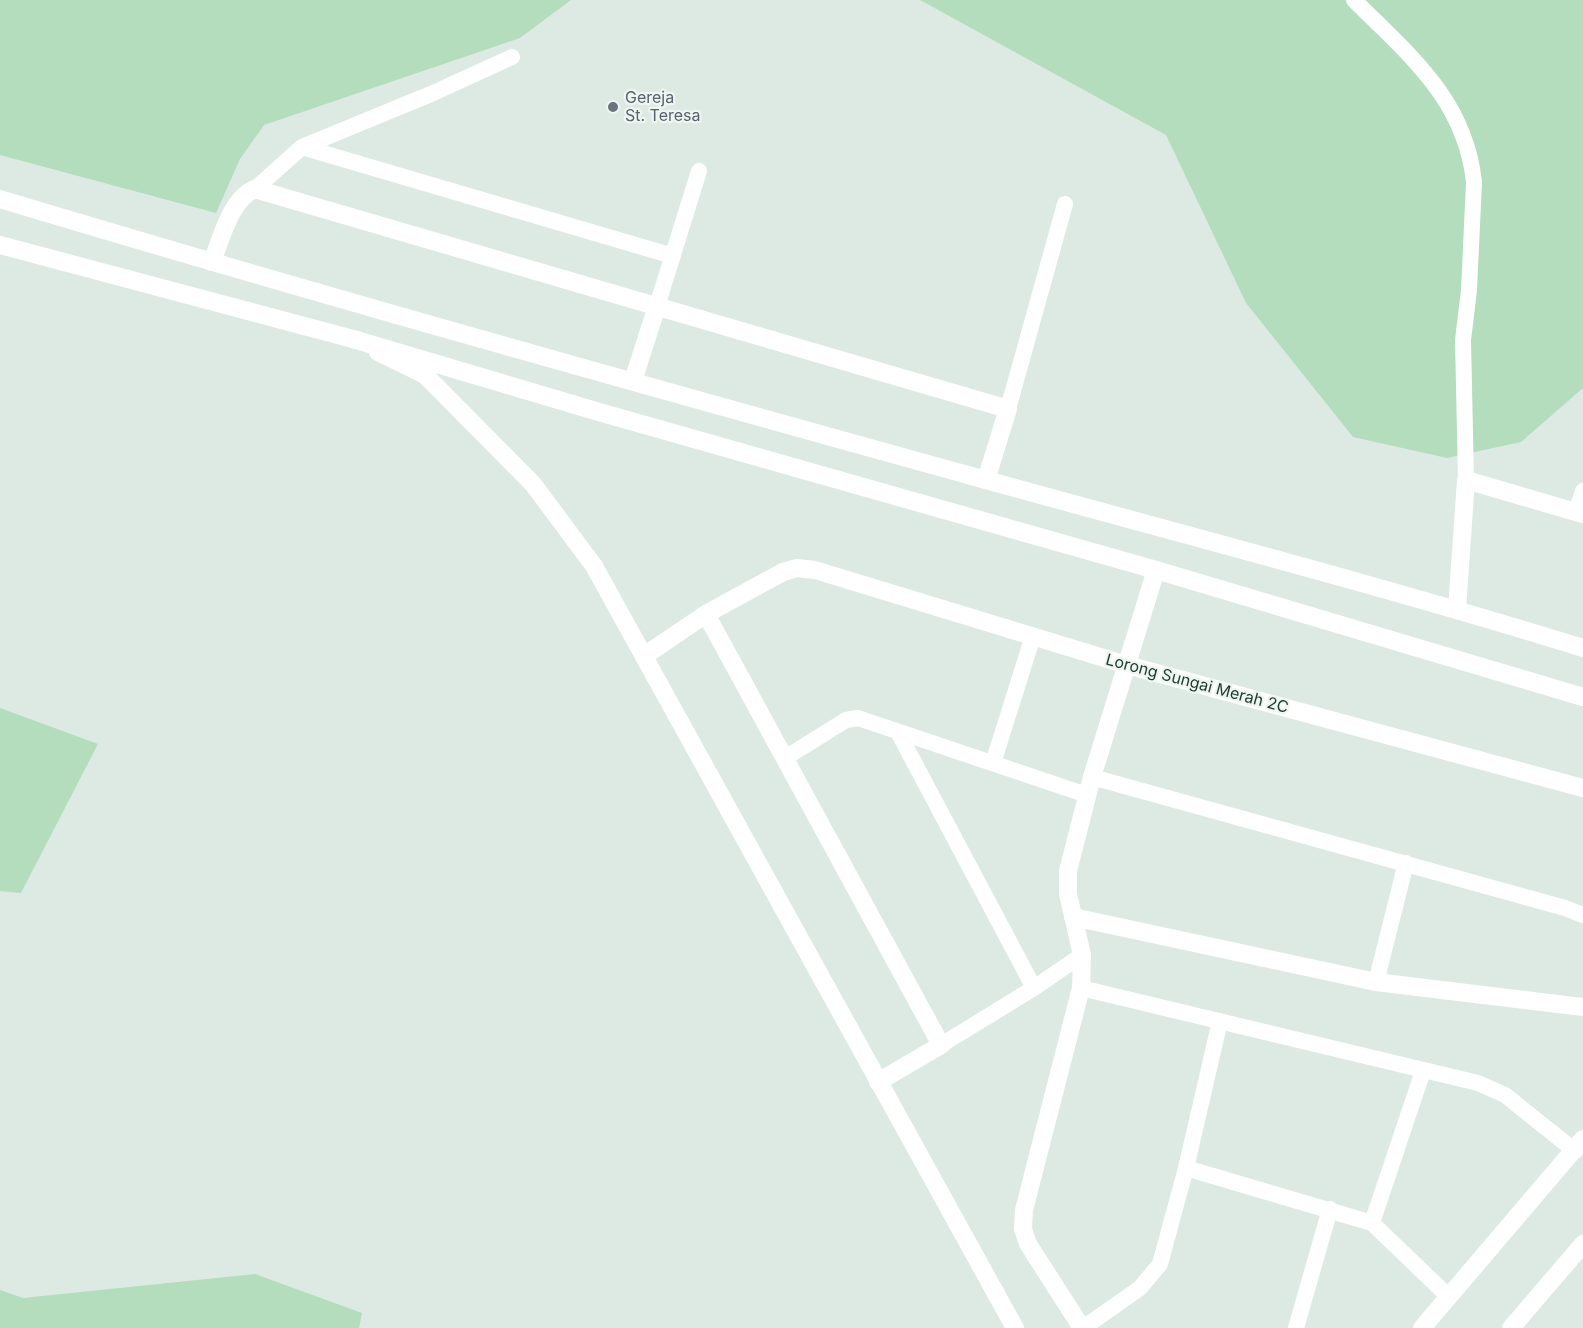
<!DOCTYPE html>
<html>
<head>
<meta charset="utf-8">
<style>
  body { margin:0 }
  canvas { display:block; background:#dceae3 }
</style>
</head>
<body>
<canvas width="1583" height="1328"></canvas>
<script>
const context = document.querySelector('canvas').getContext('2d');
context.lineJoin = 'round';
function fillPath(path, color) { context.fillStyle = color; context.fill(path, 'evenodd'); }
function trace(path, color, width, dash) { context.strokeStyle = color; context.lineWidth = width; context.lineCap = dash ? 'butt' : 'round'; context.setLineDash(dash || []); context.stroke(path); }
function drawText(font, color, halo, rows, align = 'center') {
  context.font = font + ' Inter,sans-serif'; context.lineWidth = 4.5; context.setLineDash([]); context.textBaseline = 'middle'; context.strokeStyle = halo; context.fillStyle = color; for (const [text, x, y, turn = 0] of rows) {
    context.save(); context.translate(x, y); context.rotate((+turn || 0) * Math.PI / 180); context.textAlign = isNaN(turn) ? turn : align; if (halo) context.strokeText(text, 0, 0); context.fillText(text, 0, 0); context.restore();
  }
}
const green = new Path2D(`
  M0,0H571L520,38L264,125L240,159L216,213L0,155Z
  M920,0H1583V388L1521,442L1447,458L1353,437L1246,303L1166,135Z
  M0,708L98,744L21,893L0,891Z
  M255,1274L362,1313L359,1328H0V1290L23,1298Z`);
const service = new Path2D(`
  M1354,0C1409,55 1465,99 1474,182L1469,290L1463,340L1466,480
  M512,57L431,94L302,147L673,256
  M255,189L302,147
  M657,306L699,171
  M1008,409L1065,204
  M1576,512L1583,491
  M898,732L1034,988
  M785,758L846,720L858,718L1087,795
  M993,763L1033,636
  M1092,777L1565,908L1583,915
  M1376,982L1406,863
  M1081,988L1478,1083L1505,1095L1575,1151
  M941,1045L1034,988L1082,955
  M1186,1168L1372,1223L1449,1297
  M1372,1223L1423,1071
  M1083,1328L1140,1288L1160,1264L1186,1168L1220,1021
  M1296,1328L1330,1209`);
const minor = new Path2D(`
  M212,262C221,239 231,198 255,189L1008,409L986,480
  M633,381L657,306
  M1457,609L1466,480L1583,514
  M706,614L941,1045L878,1082
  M644,656L706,614L783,572L797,568L815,570L1127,665L1583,788
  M1073,917L1376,982L1583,1007
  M1082,1328L1028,1244L1023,1229L1024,1210L1081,988L1082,955L1068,894V871L1092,777L1156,570
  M1422,1328L1583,1139`);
const tertiary = new Path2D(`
  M378,352L425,375L533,484L594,566L1015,1328
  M1511,1328L1583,1244`);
const secondary = new Path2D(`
  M0,199C327,297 657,389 986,480C1185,535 1386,587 1583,648
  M0,245L353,339L599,412L1156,570L1583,697`);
const markers = [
  [613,107,6,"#6b7280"]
];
const worshipNames = [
  ["Gereja",625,98],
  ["St. Teresa",625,116]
];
const streetNames = [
  ["Lorong Sungai Merah 2C",1197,684,15]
];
fillPath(green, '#b3ddbd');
trace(service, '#fff', 16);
trace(minor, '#fff', 18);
trace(tertiary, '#fff', 18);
trace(secondary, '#fff', 18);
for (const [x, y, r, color] of markers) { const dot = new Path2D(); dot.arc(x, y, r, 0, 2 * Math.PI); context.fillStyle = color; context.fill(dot); trace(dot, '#edf6f1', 2); }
drawText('16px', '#5b616d', '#edf6f1', worshipNames, 'left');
drawText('16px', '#1e3931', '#edf6f1', streetNames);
</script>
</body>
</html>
